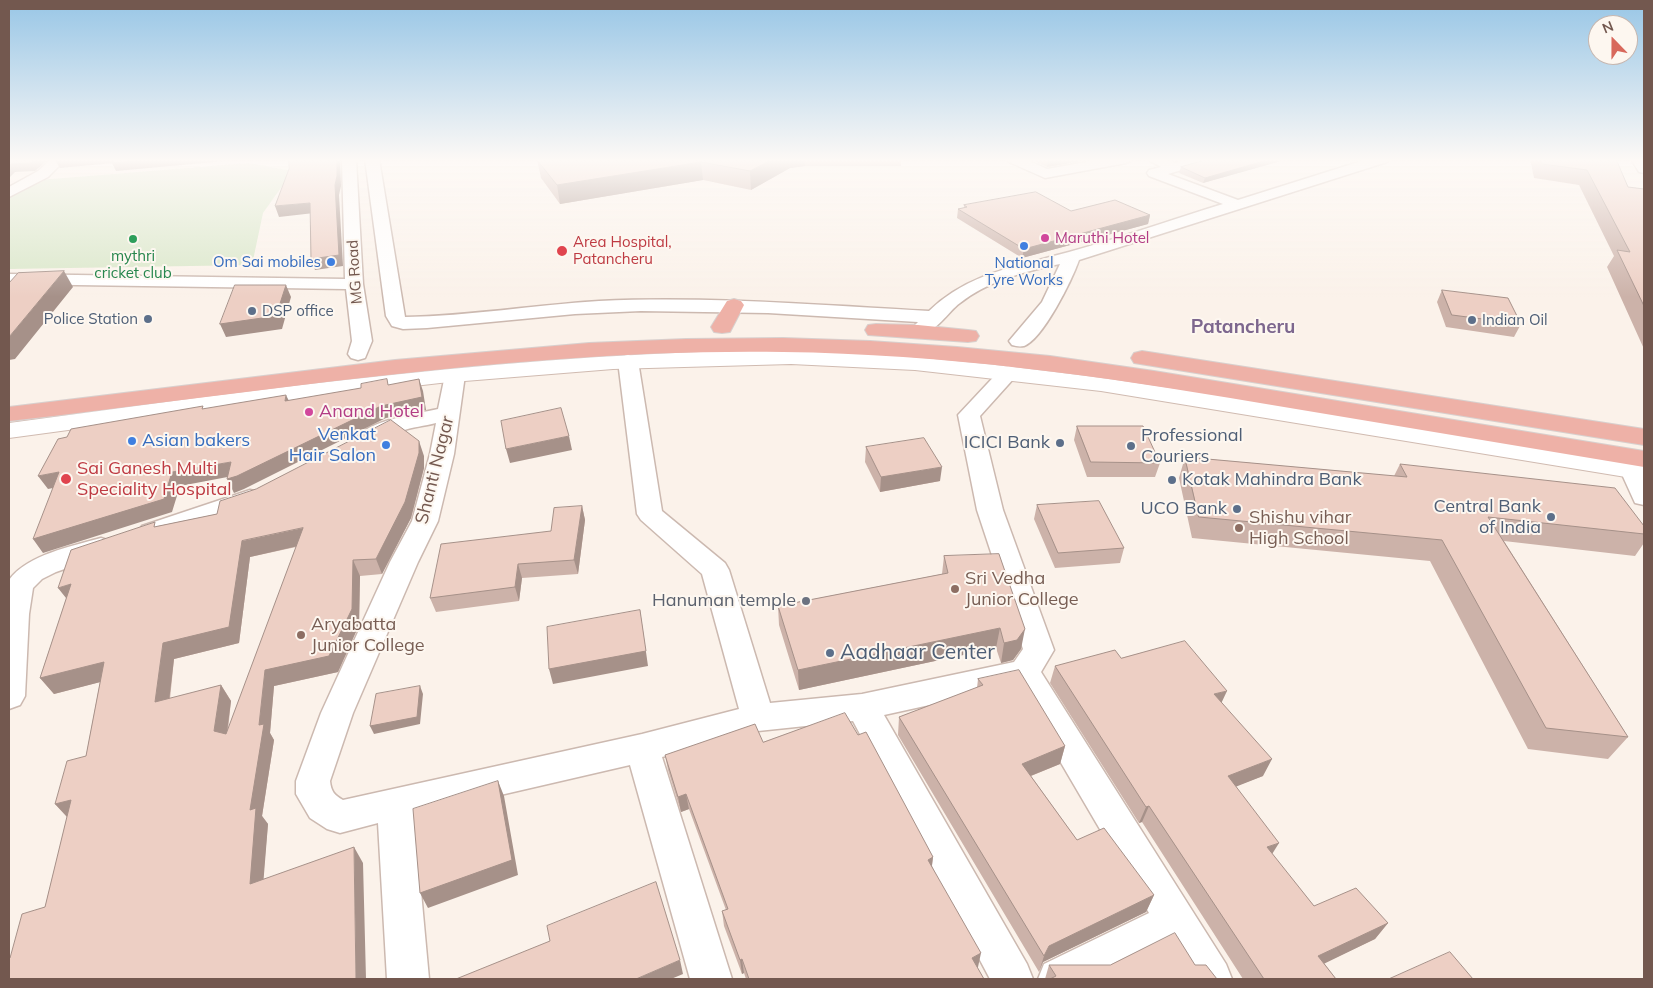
<!DOCTYPE html>
<html>
<head>
<meta charset="utf-8">
<style>
  body { margin:0 }
  #map { position:relative; width:1653px; height:988px; overflow:hidden; background:#fbf2ea; font-family:Mulish,sans-serif }
  canvas { display:block }
  .frame { position:absolute; inset:0; border:10px solid #73584f; pointer-events:none }
  .north { position:absolute; left:1588px; top:15px; width:50px; height:50px; box-sizing:border-box; background:#fdf7f0; border:1px solid #c6b7b0; border-radius:50%; rotate:338deg; font-size:14px; font-weight:700; line-height:20px; text-align:center; color:#73584f }
  .north::after { content:''; display:block; margin:auto; width:18px; height:22px; background:#d8685b; clip-path:polygon(50% 0,100% 100%,50% 72%,0 100%) }
</style>
</head>
<body>
<div id="map">
<canvas width="1653" height="988"></canvas>
<div class="frame"></div>
<div class="north">N</div>
</div>
<script>
const context = document.querySelector('canvas').getContext('2d');
context.lineJoin = 'round';
function fillPath(path, color) { context.fillStyle = color; context.fill(path, 'evenodd'); }
function trace(path, color, width, dash) { context.strokeStyle = color; context.lineWidth = width; context.lineCap = dash ? 'butt' : 'round'; context.setLineDash(dash || []); context.stroke(path); }
function drawText(font, color, halo, rows, align = 'center') {
  context.font = font + ' Mulish,sans-serif'; context.lineWidth = 4; context.setLineDash([]); context.textBaseline = 'middle'; context.strokeStyle = halo; context.fillStyle = color; for (const [text, x, y, turn = 0] of rows) {
    context.save(); context.translate(x, y); context.rotate((+turn || 0) * Math.PI / 180); context.textAlign = isNaN(turn) ? turn : align; if (halo) context.strokeText(text, 0, 0); context.fillText(text, 0, 0); context.restore();
  }
}
const green = new Path2D(`
  M249,163L293,171L263,213L252,265L9,269V198L39,180Z`);
const street = new Path2D(`
  M51,159H66L48,177L9,197V187L38,171Z
  M342,159H356L363,284L372,341L365,358L358,360L351,358L348,354L352,341L346,289L9,284V274L345,279Z
  M365,159H379L405,317C470,316 534,305 599,301C709,296 819,305 929,311C968,273 1018,266 1069,252C1120,238 1171,220 1223,204L1149,176L1147,173L1149,170L1161,167L1147,159H1165L1175,163L1189,159H1211L1209,162L1168,174L1238,200L1368,159H1389L1387,162L1079,260C1072,280 1043,339 1024,346C1019,347 1016,346 1012,345L1009,341L1042,302L1060,264C1026,271 988,281 960,303C946,313 935,337 915,332L912,328L918,322L768,313L641,311L575,314L427,328L403,329L392,326L386,316Z
  M1007,159H1025L1047,169L1103,159H1133L1126,163L1045,178L1009,162Z
  M1631,159H1644V173L1639,172Z
  M628,355L635,357L638,361L662,511L725,563L729,570L770,703L862,694L1014,662L1023,649L977,510L958,415L1002,368L1009,366L1016,368L1019,372L1016,376L980,416L1003,510L1054,650L1041,672L1226,964L1232,979H1188L1168,946L1102,979H1038L1044,964L1149,913L1016,686L884,715L1027,964L1033,979H990L853,721L758,731L662,757L732,979H690L630,765L414,815L429,979H387L378,823L340,833L327,829L310,818L296,794V781L321,713L390,562L412,521L430,454L436,423C425,426 412,427 401,431C386,437 375,449 358,445L354,440C368,420 416,414 438,409L445,375L448,371L455,369L462,371L465,375L454,454L438,521L418,562L353,713L330,781C331,791 334,795 343,800L642,734L739,709L702,574L641,520L637,514L618,361L621,357Z
  M1632,463L1641,465L1644,470V505L1635,503L1620,470L1623,465Z
  M250,490L259,492L263,498L259,504L151,541L142,538L138,532L142,526Z
  M101,538L110,541L114,547L110,553L56,572L42,579L33,588L29,614L25,696L20,705L9,709V580C27,555 72,546 101,538Z`);
const secondary = new Path2D(`
  M791,350C968,356 1141,382 1315,411C1425,428 1534,445 1644,464V480L1101,391L915,370L791,364L613,369L440,383L268,403L9,438V423C269,388 528,352 791,350Z`);
const highway = new Path2D(`
  M734,299L741,301L744,305L730,332L722,333L714,332L711,327L727,301Z
  M876,324L918,325L968,330L976,331L979,336L976,341L968,342L868,335L865,330L868,325Z
  M686,339L783,338L870,341L957,347L1050,356L1154,371L1644,451V467C1516,446 1388,424 1260,403C1102,376 944,354 783,352C523,348 267,392 9,421V407L395,360L589,343Z
  M1142,351L1644,429V445L1134,363L1131,358L1134,353Z`);
const wall = new Path2D(`
  M541,159H901V166H805L790,168L751,190L703,180L560,204L541,178L537,160Z
  M1030,159H1092L1047,167Z
  M1288,159L1203,183L1179,173L1181,167Z
  M1530,159H1616L1628,187L1644,189V349L1607,267L1614,256L1579,185L1534,178Z
  M964,205L1071,211L1150,215L1148,224L1022,258L957,218L958,209L964,208Z
  M1442,290L1521,324L1514,337L1446,327L1437,302Z
  M1077,426L1160,463L1155,477H1087L1074,440Z
  M866,447L940,481L880,492L865,462Z
  M424,456V468L411,518L382,574L360,576L359,625L338,672L274,686L270,733L274,740L262,816L268,824L263,879L363,863L10,958L45,907L67,817L55,804L86,756L100,682L54,694L40,678L66,599L158,526L217,514ZM296,547L228,730L231,701L221,685L170,699L174,659L239,643L250,557Z
  M1185,457L1394,476L1400,464L1644,526V543L1635,556L1504,541L1628,737L1608,759L1528,749L1430,561L1192,538L1179,478Z
  M1037,505L1124,548L1120,563L1055,568L1034,519Z
  M582,506L585,520L578,574L522,578L519,601L436,612L430,598L551,531Z
  M944,556L1021,649L1013,660L1001,663L996,648L799,690L779,625L778,606L942,574Z
  M1121,658L1222,703L1263,776L1236,786L1272,854L1314,906L1388,923L1375,939L1324,963L1336,979H1243L1142,822L1139,823L1050,683L1055,666Z
  M978,679L1065,746L1060,764L1031,776L1077,840L1154,895L1146,912L1043,962L1039,972L898,735L899,717L977,688Z
  M858,735L933,857L932,866L978,967H977L984,979H746L744,973L742,974L724,926L722,911L726,910L689,809L681,812L668,770L665,755L763,742Z
  M1049,965H1195L1217,979H1045Z`);
const shadedWall = new Path2D(`
  M35,159H49L35,171L15,172L9,178V166L11,164Z
  M67,159H122L124,162L60,168L55,160Z
  M159,159H247L116,171L112,163Z
  M337,159H340L341,186L339,195L343,266L315,270L311,259L335,185Z
  M773,159H804L805,166L790,168L751,190L750,171Z
  M1063,159H1092L1047,167L1048,162Z
  M1271,159H1288L1203,183L1205,178Z
  M701,162L703,180L560,204L557,185Z
  M310,203L314,213L279,217L275,206Z
  M1150,215L1148,224L1022,258L1024,249Z
  M64,271L73,287L15,359L9,360V337Z
  M286,285L291,297L282,329L226,337L220,324Z
  M419,379L423,391L426,410L386,418L244,489L234,493L227,479Z
  M286,395L292,407L285,401Z
  M569,436L572,450L510,463L506,449Z
  M419,441L424,456V468L411,518L382,574L376,559Z
  M231,462L238,475L180,486L172,512L43,553L33,539L172,472Z
  M942,467L940,481L880,492L881,477Z
  M59,472L68,485L48,489L38,476Z
  M582,506L585,520L578,574L574,560Z
  M303,528L311,543L250,557L239,643L174,659L167,718L155,702L163,643L242,541Z
  M353,560L360,576L359,625L338,672L274,686L270,733L274,740L262,816L268,824L262,899L250,884V810L265,670Z
  M518,564L522,578L519,601L515,587Z
  M71,584L70,603L58,588Z
  M640,610L648,666L553,684L549,669Z
  M1000,628L996,648L799,690L798,670Z
  M1025,629L1021,649L1013,660L1001,663L1004,643Z
  M104,662L116,678L54,694L40,678Z
  M221,685L231,701L225,747L214,731Z
  M420,686L423,694L420,724L374,734L370,726Z
  M1227,691L1219,708L1214,694Z
  M1065,746L1060,764L1018,781L1022,764Z
  M1272,759L1263,776L1220,793L1228,776Z
  M498,781L504,796L518,875L428,908L420,893Z
  M686,794L689,809L681,812L678,797Z
  M71,800L70,820L55,804Z
  M1149,806L1142,822L1139,823L1146,807Z
  M1279,843L1269,859L1267,847Z
  M354,847L363,863L366,979H356Z
  M933,857L931,872L928,860Z
  M1154,895L1146,912L1043,962L1039,972L1044,956L1049,946Z
  M1388,923L1375,939L1307,972L1318,956Z
  M981,953L978,967L969,972L972,958Z
  M742,959L744,973L742,974L740,960Z
  M680,960L683,974L671,979H636Z`);
const building = new Path2D(`
  M12,159H35L31,163L11,164L9,166V161L11,160Z
  M116,159H159L112,163Z
  M289,159H337V176L335,185L339,255L311,259L310,203L275,206L289,169Z
  M541,159H773L750,171L701,162L557,185L537,160Z
  M1042,159H1063L1048,162Z
  M1209,159H1271L1205,178L1181,167Z
  M1540,159H1616L1628,187L1644,189V306L1617,250L1630,252L1587,170L1542,164Z
  M1036,192L1071,211L1115,200L1150,215L1024,249L958,209L967,207L964,205Z
  M64,271L9,337V283L18,273Z
  M235,285H286L276,316L220,324Z
  M1442,290L1508,298L1521,324L1452,315Z
  M387,379L388,385L419,379L422,397L381,406L237,476L227,479L231,462L172,472L164,499L33,539L59,472L38,476L58,439L67,437L71,429L203,406L202,409L286,395L285,401L361,388V384Z
  M561,408L569,436L506,449L501,421Z
  M391,420L419,441V453L405,502L376,559L353,560L352,609L329,656L265,670L259,725L264,724L250,810L256,808L250,884L354,847L356,979H9V958H10L22,914L45,907L71,800L55,804L67,761L86,756L104,662L40,678L71,584L58,588L71,550L155,522L154,527L217,514L220,501L256,489ZM303,528L226,734L214,731L221,685L155,702L163,643L229,627L242,541Z
  M1077,426H1143L1160,463L1091,462Z
  M924,438L942,467L881,477L866,447Z
  M1185,457L1407,477L1400,464L1615,488L1644,526V534L1488,517L1628,737L1546,728L1442,540L1199,517Z
  M1099,501L1124,548L1058,553L1037,505Z
  M582,506L574,560L518,564L515,587L430,598L441,544L551,531L554,508Z
  M999,554L1025,629L1017,640L1004,643L1000,628L798,670L778,606L948,573L944,556Z
  M640,610L646,651L549,669L547,627Z
  M1185,641L1227,691L1214,694L1272,759L1228,776L1279,843L1267,847L1314,906L1356,888L1388,923L1318,956L1336,979H1264L1149,806L1146,807L1055,666L1115,650L1121,658Z
  M1019,670L1065,746L1022,764L1077,840L1104,828L1154,895L1049,946L1044,956L899,717L983,685L978,679Z
  M420,686L417,717L370,726L376,694Z
  M845,713L858,735L866,732L933,857L928,860L981,953L972,958L984,979H749L742,959L740,960L722,911L728,909L686,794L678,797L665,755L755,724L763,742Z
  M498,781L512,860L420,893L413,809Z
  M656,882L680,960L636,979H456L550,941L547,926Z
  M1175,933L1195,965H1206L1217,979H1050L1056,976L1049,965H1110Z
  M1450,952L1473,979H1389Z`);
const markers = [
  [1045,238,5,"#d1479c"],
  [133,239,5,"#2e9e5b"],
  [1024,246,5,"#3f7fe0"],
  [562,251,6,"#e0444e"],
  [331,262,5,"#3f7fe0"],
  [252,311,5,"#5c6f8a"],
  [148,319,5,"#5c6f8a"],
  [1472,320,5,"#5c6f8a"],
  [309,412,5,"#d1479c"],
  [132,441,5,"#3f7fe0"],
  [1060,443,5,"#5c6f8a"],
  [386,445,5,"#3f7fe0"],
  [1131,446,5,"#5c6f8a"],
  [66,479,6,"#e0444e"],
  [1172,480,5,"#5c6f8a"],
  [1237,509,5,"#5c6f8a"],
  [1551,517,5,"#5c6f8a"],
  [1239,528,5,"#8d6e63"],
  [955,589,5,"#8d6e63"],
  [806,601,5,"#6b7280"],
  [301,635,5,"#8d6e63"],
  [830,653,5,"#5c6f8a"]
];
const farHotelnames = [
  ["Maruthi Hotel",1055,238]
];
const farHealthnames = [
  ["Area Hospital,",573,242],
  ["Patancheru",573,259]
];
const farLeisurenames = [
  ["mythri",133,256],
  ["cricket club",133,273]
];
const farShopnames = [
  ["Om Sai mobiles",321,262],
  ["National",1024,263,"center"],
  ["Tyre Works",1024,280,"center"]
];
const farStreetnames = [
  ["MG Road",355,272,-94]
];
const farServicenames = [
  ["DSP office",262,311],
  ["Police Station",138,319,"right"],
  ["Indian Oil",1482,320]
];
const hotelNames = [
  ["Anand Hotel",319,412]
];
const shopNames = [
  ["Venkat",376,435],
  ["Hair Salon",376,456],
  ["Asian bakers",142,441,"left"]
];
const serviceNames = [
  ["Professional",1141,436,"left"],
  ["Couriers",1141,457,"left"],
  ["ICICI Bank",1050,443],
  ["Kotak Mahindra Bank",1182,480,"left"],
  ["Central Bank",1541,507],
  ["of India",1541,528],
  ["UCO Bank",1227,509]
];
const healthNames = [
  ["Sai Ganesh Multi",77,469],
  ["Speciality Hospital",77,490]
];
const streetNames = [
  ["Shanti Nagar",435,470,-76]
];
const educationNames = [
  ["Shishu vihar",1249,518],
  ["High School",1249,539],
  ["Sri Vedha",965,579],
  ["Junior College",965,600],
  ["Aryabatta",311,625],
  ["Junior College",311,646]
];
const worshipNames = [
  ["Hanuman temple",796,601]
];
const farDistrictnames = [
  ["Patancheru",1243,327]
];
const nearServicenames = [
  ["Aadhaar Center",840,653]
];
fillPath(green, '#d9e7c9');
trace(street, '#ccb9b0', 3);
trace(secondary, '#d0bbb1', 2);
trace(highway, '#d8d0ce', 2);
fillPath(street, '#fff');
fillPath(secondary, '#fff');
fillPath(highway, '#eeb1a7');
fillPath(wall, '#ccb2a9');
fillPath(shadedWall, '#a69189');
fillPath(building, '#edcfc4');
trace(building, '#a69189', 1);
const sky = context.createLinearGradient(0, 0, 0, 297);
sky.addColorStop(0, '#98c6e6');
sky.addColorStop(0.54, '#fdf9f6');
sky.addColorStop(1, '#fdf9f600');
context.fillStyle = sky;
context.fillRect(0, 0, 1653, 297);
for (const [x, y, r, color] of markers) { const dot = new Path2D(); dot.arc(x, y, r, 0, 2 * Math.PI); context.fillStyle = color; context.fill(dot); trace(dot, '#fdf7f0', 2); }
drawText('15px', '#b23c85', '#fdf7f0', farHotelnames, 'left');
drawText('15px', '#be3a42', '#fdf7f0', farHealthnames, 'left');
drawText('15px', '#27864d', '#fdf7f0', farLeisurenames);
drawText('15px', '#366cbe', '#fdf7f0', farShopnames, 'right');
drawText('15px', '#73584f', '#fdf7f0', farStreetnames);
drawText('15px', '#4e5e75', '#fdf7f0', farServicenames, 'left');
drawText('18px', '#b23c85', '#fdf7f0', hotelNames, 'left');
drawText('18px', '#366cbe', '#fdf7f0', shopNames, 'right');
drawText('18px', '#4e5e75', '#fdf7f0', serviceNames, 'right');
drawText('18px', '#be3a42', '#fdf7f0', healthNames, 'left');
drawText('18px', '#73584f', '#fdf7f0', streetNames);
drawText('18px', '#785e54', '#fdf7f0', educationNames, 'left');
drawText('18px', '#5b616d', '#fdf7f0', worshipNames, 'right');
drawText('bold 19px', '#7d678e', '#fdf7f0', farDistrictnames);
drawText('21px', '#4e5e75', '#fdf7f0', nearServicenames, 'left');
</script>
</body>
</html>
